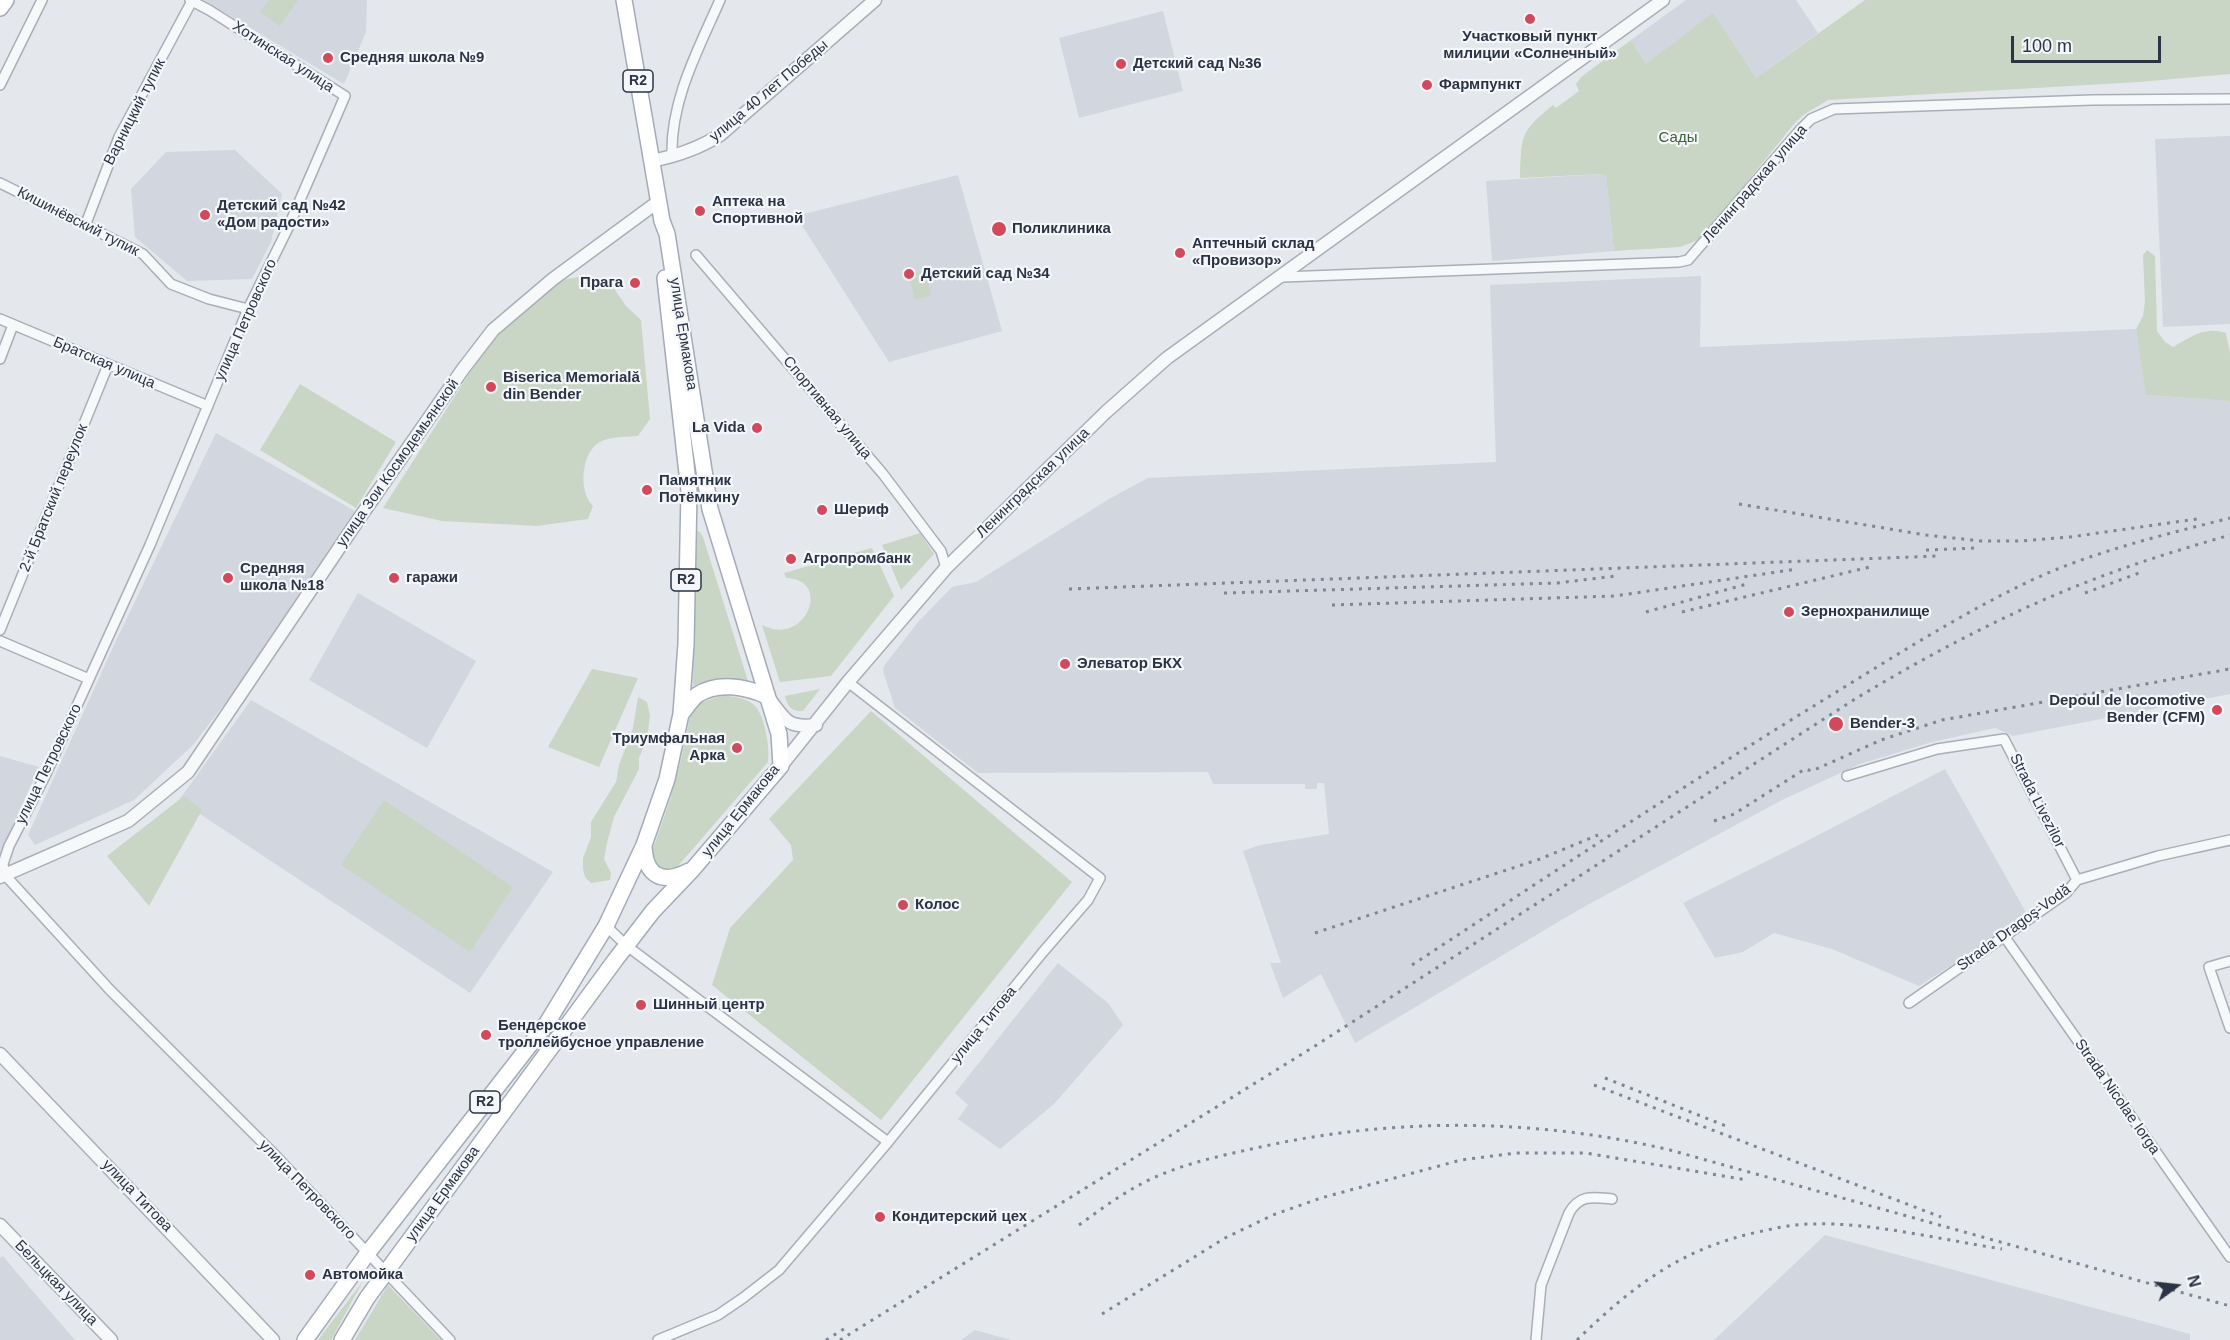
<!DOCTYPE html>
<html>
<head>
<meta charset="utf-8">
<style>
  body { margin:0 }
  #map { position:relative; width:2230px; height:1340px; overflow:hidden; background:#e4e7ec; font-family:Helvetica,sans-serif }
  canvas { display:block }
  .north { position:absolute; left:2146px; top:1256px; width:60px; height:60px; -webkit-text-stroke:4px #f4f6f9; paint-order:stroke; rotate:75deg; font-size:16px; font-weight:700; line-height:24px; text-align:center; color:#2b3445 }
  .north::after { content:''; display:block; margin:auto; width:21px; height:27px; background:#2b3445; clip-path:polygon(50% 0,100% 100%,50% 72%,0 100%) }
  .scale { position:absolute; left:2011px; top:36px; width:150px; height:27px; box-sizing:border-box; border:3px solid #2b3445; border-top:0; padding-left:8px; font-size:18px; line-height:21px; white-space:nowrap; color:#2b3445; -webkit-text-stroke:4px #f4f6f9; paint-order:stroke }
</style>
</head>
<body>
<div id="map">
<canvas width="2230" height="1340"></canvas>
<div class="north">N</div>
<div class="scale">100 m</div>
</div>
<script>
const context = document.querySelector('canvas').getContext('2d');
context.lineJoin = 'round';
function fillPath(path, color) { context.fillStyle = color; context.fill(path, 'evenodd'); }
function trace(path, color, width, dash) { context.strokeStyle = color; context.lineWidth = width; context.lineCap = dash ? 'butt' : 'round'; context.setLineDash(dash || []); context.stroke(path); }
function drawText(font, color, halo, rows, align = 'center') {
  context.font = font + ' Helvetica,sans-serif'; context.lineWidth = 4.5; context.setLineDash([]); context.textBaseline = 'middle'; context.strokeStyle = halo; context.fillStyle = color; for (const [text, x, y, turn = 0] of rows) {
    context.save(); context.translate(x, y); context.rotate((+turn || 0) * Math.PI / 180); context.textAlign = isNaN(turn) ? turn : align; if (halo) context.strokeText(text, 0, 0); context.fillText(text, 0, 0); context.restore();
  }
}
const built = new Path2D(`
  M204,0H367L366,32L344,84Z
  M1686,0H1796L1818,33L1756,78L1646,64L1631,40Z
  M1163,11L1183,91L1079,118L1059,38Z
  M2230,136V324L2163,327L2155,139Z
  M235,150L282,194L271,242L252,279L187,281L135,237L131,189L166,152Z
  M1602,174L1606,176L1614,251L1492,261L1486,181Z
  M958,175L1002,331L889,362L796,216Z
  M1701,276L1700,347L2136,329L2147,395L2230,401V694L2013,736L1995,728L1932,742L1860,764L1782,800L1580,909L1355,1043L1321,974L1283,998L1270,963H1281L1243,851L1260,845L1329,834L1324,783H1317V789H1305V784H1213L1208,772L978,773L895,708L883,671L884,666L918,622L952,587L976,582L1109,499L1148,478L1496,462L1490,285Z
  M216,433L355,511L232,694L193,745L134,800L35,845L28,835L114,645Z
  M358,593L476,661L427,748L309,680Z
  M251,700L553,872L470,993L179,800Z
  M0,756L39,767L0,855Z
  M1945,769L2028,916L1919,986L1832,949L1774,933L1743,952L1715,958L1683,903L1799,845Z
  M1058,963L1108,1003L1123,1025L1054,1104L1000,1149L958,1119L968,1105L955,1093Z
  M1825,1235L2190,1334V1340H1714Z
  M3,1256L17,1273L75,1340H0V1258Z
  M975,1330L1011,1340H961Z`);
const green = new Path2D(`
  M269,0H298L280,26L260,12Z
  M1865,0H2230V74L2139,82L1828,100L1803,115L1794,124L1701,239L1680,247L1614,251L1606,176L1602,174L1520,178C1522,135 1519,133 1553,105L1556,108L1579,91L1576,84L1581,77L1631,40L1646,64L1713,13L1756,78Z
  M2147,250L2155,256L2157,331L2165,342L2173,347C2191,337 2204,326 2226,333L2230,353V401L2146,395L2136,329L2143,316L2145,302L2143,255Z
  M925,270L931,295L915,300L909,274Z
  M584,276L613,287L626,306L641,320L650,419L638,436C626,437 611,436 600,442C581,452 578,492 593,506L588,519L537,526L442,521L383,508L494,335L562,280Z
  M300,384L396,442L356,508L260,450Z
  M695,530L700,532L703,537L748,681L746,683L725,679L693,686Z
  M920,533L934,554L901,590L882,545Z
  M872,548L894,596L831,676L780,682L762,625C806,648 833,579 786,578L784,573Z
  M592,669L638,678L599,767L548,747Z
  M820,689L803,711C792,712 787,706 785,696Z
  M723,695C734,697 748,698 755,706C765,716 770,748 768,762L678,866L665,870L657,864L651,854C670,804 682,763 691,710L700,703Z
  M638,697L647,702L650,716L647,739L639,758V769L614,817L607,843L604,859L611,873L610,880L591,883L585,877L583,869V858L591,837V822L616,782L619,765L633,728Z
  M871,711L1072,882L881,1120L712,985L730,928L793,860L791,845L769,819Z
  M184,796L202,810L149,906L107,856Z
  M384,800L513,887L470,952L341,865Z
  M363,1281L331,1340H318Z
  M388,1285L441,1340H355Z`);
const minor = new Path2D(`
  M190,0L209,10L345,96L287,230L248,309L150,545L45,776L9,846L3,864L5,875L110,990L276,1156L450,1340
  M0,85L42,0
  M672,157C670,101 698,50 720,0
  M0,183L143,254L171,284L209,299L248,309
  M85,226L119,137L192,1
  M696,255L883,474L941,551L946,568
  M1283,277L1679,262L1688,260L1801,129L1811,119L1834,109L2092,100L2230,99
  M0,319L208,406
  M0,359L13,325
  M0,630L108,365
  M0,641L89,679
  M1847,776L1937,749L2004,739L2077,880
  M606,926L627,946L888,1142L1043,952L1088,900L1100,878L848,682
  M2004,936L2230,1257
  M2230,961L2209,967L2230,1028
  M1909,1003L2066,893L2077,880L2158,856L2230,840
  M658,1340L718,1315L743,1298L779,1270L888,1142
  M1536,1340L1541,1285L1569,1213C1580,1194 1593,1197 1612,1199`);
const tertiary = new Path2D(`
  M651,161C677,156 698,149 720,135L875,0
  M771,701C786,722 790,728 816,725
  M781,766L848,682L946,568L1106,412L1167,358L1663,0
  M0,877L128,821L188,772L358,520L463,369L493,330L553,279L659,201
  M0,1054L273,1340
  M0,1225L111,1340`);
const primary = new Path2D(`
  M0,8L6,0
  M681,714C686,708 691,700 697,695C718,681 746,687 767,696
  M644,845C645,876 662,885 689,871
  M305,1340L367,1254L547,1023L606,926L644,845L667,779L681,714L686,644L689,491L665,278
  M342,1340L367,1298L616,959L653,911L693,869L781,766L779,734L710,509L667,234L662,221L624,0`);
const rail = new Path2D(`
  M1739,504L1926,535L1981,541H2022L2070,537L2197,519
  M1926,550L1977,548
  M1069,589L1938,556
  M1224,593L1557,583L1616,576
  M2085,593L2139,573
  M1332,605L1615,596L1797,569
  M1646,612L1747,584
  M1682,612L1874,566
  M1714,821L1734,814L1805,769L1812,771L1881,740L1942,720L2230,669
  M1315,933L1540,859L1598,835
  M1412,965C1545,878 1677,790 1812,707C1884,663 1956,616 2032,580C2095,551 2163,535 2230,518
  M1605,1078L1726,1126
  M1594,1085L1941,1217
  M1079,1225C1105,1206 1131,1187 1160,1175C1191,1162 1224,1155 1256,1148C1392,1117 1535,1118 1670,1150L2230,1306
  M1102,1314L1225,1238L1273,1215L1321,1198L1461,1160L1516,1153H1586L1747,1180
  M826,1340L847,1327
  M840,1340L1315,1046L1855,699C1935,651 2020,606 2108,574C2148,559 2189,547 2230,535
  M1577,1340C1633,1286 1680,1249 1758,1232C1776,1228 1794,1224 1812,1224C1871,1222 1943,1240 2002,1249`);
const markers = [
  [1530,19,6,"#d1495b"],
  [328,58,6,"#d1495b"],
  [1121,64,6,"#d1495b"],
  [1427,85,6,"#d1495b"],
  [700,211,6,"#d1495b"],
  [205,215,6,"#d1495b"],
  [999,229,8,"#d1495b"],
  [1180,253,6,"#d1495b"],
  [909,274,6,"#d1495b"],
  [635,283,6,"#d1495b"],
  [491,387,6,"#d1495b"],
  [757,428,6,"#d1495b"],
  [647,490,6,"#d1495b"],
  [822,510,6,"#d1495b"],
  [791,559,6,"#d1495b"],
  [228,578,6,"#d1495b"],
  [394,578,6,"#d1495b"],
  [1789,612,6,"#d1495b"],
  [1065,664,6,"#d1495b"],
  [2217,710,6,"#d1495b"],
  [1836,724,8,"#d1495b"],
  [737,748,6,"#d1495b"],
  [903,905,6,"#d1495b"],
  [641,1005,6,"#d1495b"],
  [486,1035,6,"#d1495b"],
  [880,1217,6,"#d1495b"],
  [310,1275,6,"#d1495b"]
];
const shields = [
  [638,81,30],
  [686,580,30],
  [485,1102,30]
];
const shieldNames = [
  ["R2",638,81],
  ["R2",686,580],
  ["R2",485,1102]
];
const poiNames = [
  ["Участковый пункт",1530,37,"center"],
  ["милиции «Солнечный»",1530,54,"center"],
  ["Средняя школа №9",340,58],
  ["Детский сад №36",1133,64],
  ["Фармпункт",1439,85],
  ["Аптека на",712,202],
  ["Спортивной",712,219],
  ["Детский сад №42",217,206],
  ["«Дом радости»",217,223],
  ["Поликлиника",1012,229],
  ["Аптечный склад",1192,244],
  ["«Провизор»",1192,261],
  ["Детский сад №34",921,274],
  ["Прага",623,283,"right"],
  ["Biserica Memorială",503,378],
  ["din Bender",503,395],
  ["La Vida",745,428,"right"],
  ["Памятник",659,481],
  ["Потёмкину",659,498],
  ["Шериф",834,510],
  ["Агропромбанк",803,559],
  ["Средняя",240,569],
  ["школа №18",240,586],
  ["гаражи",406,578],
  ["Зернохранилище",1801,612],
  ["Элеватор БКХ",1077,664],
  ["Depoul de locomotive",2205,701,"right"],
  ["Bender (CFM)",2205,718,"right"],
  ["Bender-3",1850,724],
  ["Триумфальная",725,739,"right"],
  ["Арка",725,756,"right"],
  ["Колос",915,905],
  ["Шинный центр",653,1005],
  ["Бендерское",498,1026],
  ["троллейбусное управление",498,1043],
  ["Кондитерский цех",892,1217],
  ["Автомойка",322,1275]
];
const streetNames = [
  ["Хотинская улица",283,57,33],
  ["улица 40 лет Победы",769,91,-40],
  ["Варницкий тупик",135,112,-63],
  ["Ленинградская улица",1755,184,-49],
  ["Кишинёвский тупик",78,222,27],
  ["улица Петровского",246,320,-66],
  ["улица Ермакова",683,334,81],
  ["Братская улица",104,363,23],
  ["Спортивная улица",827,408,50],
  ["улица Зои Космодемьянской",398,463,-55],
  ["Ленинградская улица",1033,483,-44],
  ["2-й Братский переулок",54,498,-68],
  ["улица Петровского",49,764,-64],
  ["Strada Livezilor",2037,801,63],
  ["улица Ермакова",741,811,-51],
  ["Strada Dragoş-Vodă",2014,928,-36],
  ["улица Титова",984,1025,-51],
  ["Strada Nicolae Iorga",2117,1097,55],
  ["улица Петровского",307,1190,46],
  ["улица Ермакова",443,1194,-54],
  ["улица Титова",137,1196,46],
  ["Бельцкая улица",56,1283,46]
];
const parkNames = [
  ["Сады",1678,138]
];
fillPath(built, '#d2d6de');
fillPath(green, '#c9d6c5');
trace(minor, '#a9aeb7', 12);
trace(tertiary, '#a9aeb7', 15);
trace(primary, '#a3abb8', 18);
trace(minor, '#f7f8fa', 9);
trace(tertiary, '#f7f8fa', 12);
trace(primary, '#fff', 15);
trace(rail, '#7d8696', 3, [3, 6]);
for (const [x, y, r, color] of markers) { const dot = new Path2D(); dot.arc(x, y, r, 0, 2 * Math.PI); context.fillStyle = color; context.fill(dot); trace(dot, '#f4f6f9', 2); }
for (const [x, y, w] of shields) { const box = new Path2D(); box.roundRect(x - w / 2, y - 11, w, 22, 4.5); context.fillStyle = '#f4f6f9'; context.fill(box); trace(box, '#2b3445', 1.5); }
drawText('bold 14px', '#2b3445', null, shieldNames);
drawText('bold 15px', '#2b3445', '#f4f6f9', poiNames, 'left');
drawText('15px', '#2b3445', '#f4f6f9', streetNames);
drawText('15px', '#3f6138', '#f4f6f9', parkNames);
</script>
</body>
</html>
